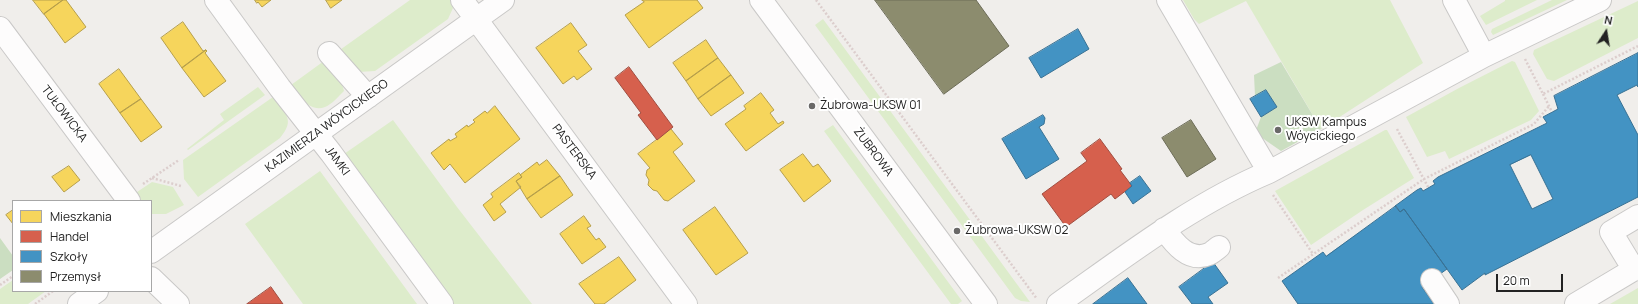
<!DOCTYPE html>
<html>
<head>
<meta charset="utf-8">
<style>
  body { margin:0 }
  #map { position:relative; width:1638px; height:304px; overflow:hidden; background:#f0eeeb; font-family:Manrope,sans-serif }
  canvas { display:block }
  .legend { position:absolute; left:12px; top:200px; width:140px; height:92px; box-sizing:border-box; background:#fff; border:1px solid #a7a7a7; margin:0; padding:5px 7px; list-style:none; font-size:12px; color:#222 }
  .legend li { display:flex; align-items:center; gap:8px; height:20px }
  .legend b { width:20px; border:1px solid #a7a7a7 }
  .north { position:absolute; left:1586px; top:12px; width:40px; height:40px; -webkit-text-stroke:3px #fff; paint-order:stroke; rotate:12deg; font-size:11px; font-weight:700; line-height:16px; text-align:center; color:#222 }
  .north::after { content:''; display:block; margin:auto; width:14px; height:18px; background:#222; clip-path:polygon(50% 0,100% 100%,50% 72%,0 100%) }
  .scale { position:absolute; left:1496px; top:274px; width:67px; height:18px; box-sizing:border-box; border:2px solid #222; border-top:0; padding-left:5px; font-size:12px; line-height:14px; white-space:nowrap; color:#222; -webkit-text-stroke:3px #fff; paint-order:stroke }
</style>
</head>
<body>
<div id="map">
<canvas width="1638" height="304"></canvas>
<ul class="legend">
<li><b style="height:11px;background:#f6d55c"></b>Mieszkania</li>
<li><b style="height:11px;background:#d6604d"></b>Handel</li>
<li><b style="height:11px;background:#4393c3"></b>Szkoły</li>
<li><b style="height:11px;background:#8c8c6e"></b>Przemysł</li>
</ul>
<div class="north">N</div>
<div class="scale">20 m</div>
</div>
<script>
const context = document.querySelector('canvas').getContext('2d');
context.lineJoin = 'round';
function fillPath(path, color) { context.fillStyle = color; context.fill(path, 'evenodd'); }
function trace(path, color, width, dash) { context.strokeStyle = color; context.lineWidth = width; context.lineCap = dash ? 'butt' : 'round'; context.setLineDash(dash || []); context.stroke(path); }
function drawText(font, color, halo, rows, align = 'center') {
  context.font = font + ' Manrope,sans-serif'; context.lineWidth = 4; context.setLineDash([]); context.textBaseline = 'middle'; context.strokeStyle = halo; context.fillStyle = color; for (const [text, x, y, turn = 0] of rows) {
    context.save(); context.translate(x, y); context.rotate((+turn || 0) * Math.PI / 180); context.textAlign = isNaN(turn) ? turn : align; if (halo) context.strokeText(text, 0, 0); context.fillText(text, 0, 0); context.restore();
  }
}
const grass = new Path2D(`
  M410,0H451L453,8L448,19L375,71L358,72L337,52Z
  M1183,0H1390L1423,63L1321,129L1246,1L1199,24L1194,19Z
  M1505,0H1537L1486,25L1480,16L1505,1Z
  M1552,0H1567L1493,35L1491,32L1492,29Z
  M1638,1V38L1554,81L1547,79L1533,54L1534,50Z
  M823,19L1030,302L1021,301L1015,298L815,25Z
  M324,61L342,84L344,91C339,96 331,105 325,107C309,113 299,95 291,85Z
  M1512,61L1515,62L1539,111L1531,120L1449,159L1445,151L1427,157L1406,117L1459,88Z
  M258,87L265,95L188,150L187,149L224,120L220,114Z
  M273,97C285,114 296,119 280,138L198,197L184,179L183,160Z
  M393,120L457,207L532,304H454L344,154Z
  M833,125L962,301L958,304H951L824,131Z
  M1385,130H1387L1414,178L1363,210L1311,245L1275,191Z
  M320,171L417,304H303L245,224Z
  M152,182L173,187L184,205L166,214H151V201H139L134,194Z
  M13,280V291H46L28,304H0V289Z
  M1638,288V304H1610Z`);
const forest = new Path2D(`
  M1281,62L1321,129L1281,151L1255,133L1261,117L1277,107L1266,90L1255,96L1254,75Z
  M0,238L13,256V270L0,279Z`);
const homes = new Path2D(`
  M33,0H63L44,14Z
  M63,0H66L86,27L65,43L44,14Z
  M255,0H271L262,7L258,2L257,3Z
  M326,0H342L331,8Z
  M642,0H697L703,8L649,48L625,15L644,2Z
  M183,22L203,51L206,50L182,68L161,38Z
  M571,23L587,45L578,51L592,69L577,80L574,76L563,84L536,48Z
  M706,40L718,58L686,81L673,63Z
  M206,50L207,51L205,53L226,81L204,97L182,68Z
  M718,58L731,75L698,99L686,81Z
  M119,69L141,99L120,113L99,84Z
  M731,75L744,93L711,116L698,99Z
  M761,93L774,110L770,113L778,124L783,121L784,123L746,151L725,124L746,109L744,106Z
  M141,99L162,127L141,142L120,113Z
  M495,106L520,139L465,183L450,164L444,170L431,153L449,139L450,141L457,137L455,134L467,125L468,127L475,122L473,120L485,111L487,113Z
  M671,129L683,144L673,152L695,181L668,201L664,200L657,191L653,190L648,185L649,180L646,175L647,170L650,168L638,154Z
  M803,154L813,167L818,164L831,181L804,202L780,170Z
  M547,160L560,176L527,199L516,181L522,177L520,175L537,162L539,165Z
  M69,166L80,180L64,192L52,177Z
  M519,173L522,177L516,181L521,187L500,204L506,212L494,221L483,205L493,197L491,194Z
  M560,176L573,195L541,218L527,199Z
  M715,207L748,253L716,275L683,230Z
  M13,210V224L6,215Z
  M584,216L591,226L587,228L596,240L599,238L606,247L582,264L560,234Z
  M619,257L636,280L604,304H595L579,284Z`);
const shops = new Path2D(`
  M629,67L673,127L657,140L638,115L641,113L615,78Z
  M1100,139L1122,169L1120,170L1132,186L1115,199L1111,194L1066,227L1042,194L1087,161L1081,153Z
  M271,287L283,304H247Z`);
const schools = new Path2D(`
  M1078,29L1089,49L1041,78L1029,58Z
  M1638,53V87L1637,85L1617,95L1638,135V197L1485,275V273L1462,290L1404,209L1400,212L1395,206L1417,190L1421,188L1423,191L1435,184L1433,181L1438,177L1547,123L1543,117L1558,109L1554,96ZM1531,155L1553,199L1532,209L1510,165Z
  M1266,90L1277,107L1261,117L1250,99Z
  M1043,115L1045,118L1044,124L1039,127L1059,159L1026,179L1002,139Z
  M1140,176L1151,191L1133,204L1125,192L1132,186L1130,183Z
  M1396,206L1400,212L1404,209L1447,269L1422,287L1434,304H1298L1282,281L1323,252L1326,256Z
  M1213,262L1228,283L1208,297L1213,304H1192L1179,287Z
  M1128,278L1147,304H1093Z`);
const industry = new Path2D(`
  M875,0H976L1009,46L944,94Z
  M1191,120L1216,159L1187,177L1162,138Z`);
const path = new Path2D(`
  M816,0L1037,299
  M1525,59L1543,94L1638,46
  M1543,94L1552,112
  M1397,129L1428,187
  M152,178L181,186
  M143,184L179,160
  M1273,195L1313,254
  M1278,278L1424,179L1534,124L1549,106
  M0,285L13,276
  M35,304L53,291`);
const minor = new Path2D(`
  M216,0L280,88L331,153L442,304
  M462,0L686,304
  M761,0L986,304
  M1168,0L1269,172
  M1454,0L1484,56
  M0,28L129,201
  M329,53L368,97
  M1164,229C1174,243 1189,263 1209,254C1212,253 1216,249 1219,247
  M151,252L503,0
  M1634,270L1611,232L1638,216
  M151,278L178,304
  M1432,280L1448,304
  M79,304L97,291
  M1058,304C1126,256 1193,204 1269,172L1484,56L1600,0
  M1576,304L1638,267`);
const markers = [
  [812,106,4,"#6a6968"],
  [1278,130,4,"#6a6968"],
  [957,231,4,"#6a6968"]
];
const poiNames = [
  ["Żubrowa-UKSW 01",820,106],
  ["UKSW Kampus",1286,123],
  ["Wóycickiego",1286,137],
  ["Żubrowa-UKSW 02",965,231]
];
const streetNames = [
  ["TUŁOWICKA",64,114,53],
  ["KAZIMIERZA WÓYCICKIEGO",327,126,-36],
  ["PASTERSKA",574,152,53],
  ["ŻUBROWA",873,152,53],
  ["JAMKI",337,161,54]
];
fillPath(grass, '#ddeccb');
fillPath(forest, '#cbdec1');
fillPath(homes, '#f6d55c');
trace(homes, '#b69f4b', 1);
fillPath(shops, '#d6604d');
trace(shops, '#a04d40', 1);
fillPath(schools, '#4393c3');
trace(schools, '#397193', 1);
fillPath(industry, '#8c8c6e');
trace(industry, '#6c6c57', 1);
trace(minor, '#c9c8c7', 24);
trace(path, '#dccecd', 2.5, [2, 2]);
trace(minor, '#fdfcfc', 22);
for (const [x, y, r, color] of markers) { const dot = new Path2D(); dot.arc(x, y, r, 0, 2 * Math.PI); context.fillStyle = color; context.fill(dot); trace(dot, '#fff', 1.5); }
drawText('12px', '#222', '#fff', poiNames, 'left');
drawText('12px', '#222', '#fff', streetNames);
</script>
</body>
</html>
